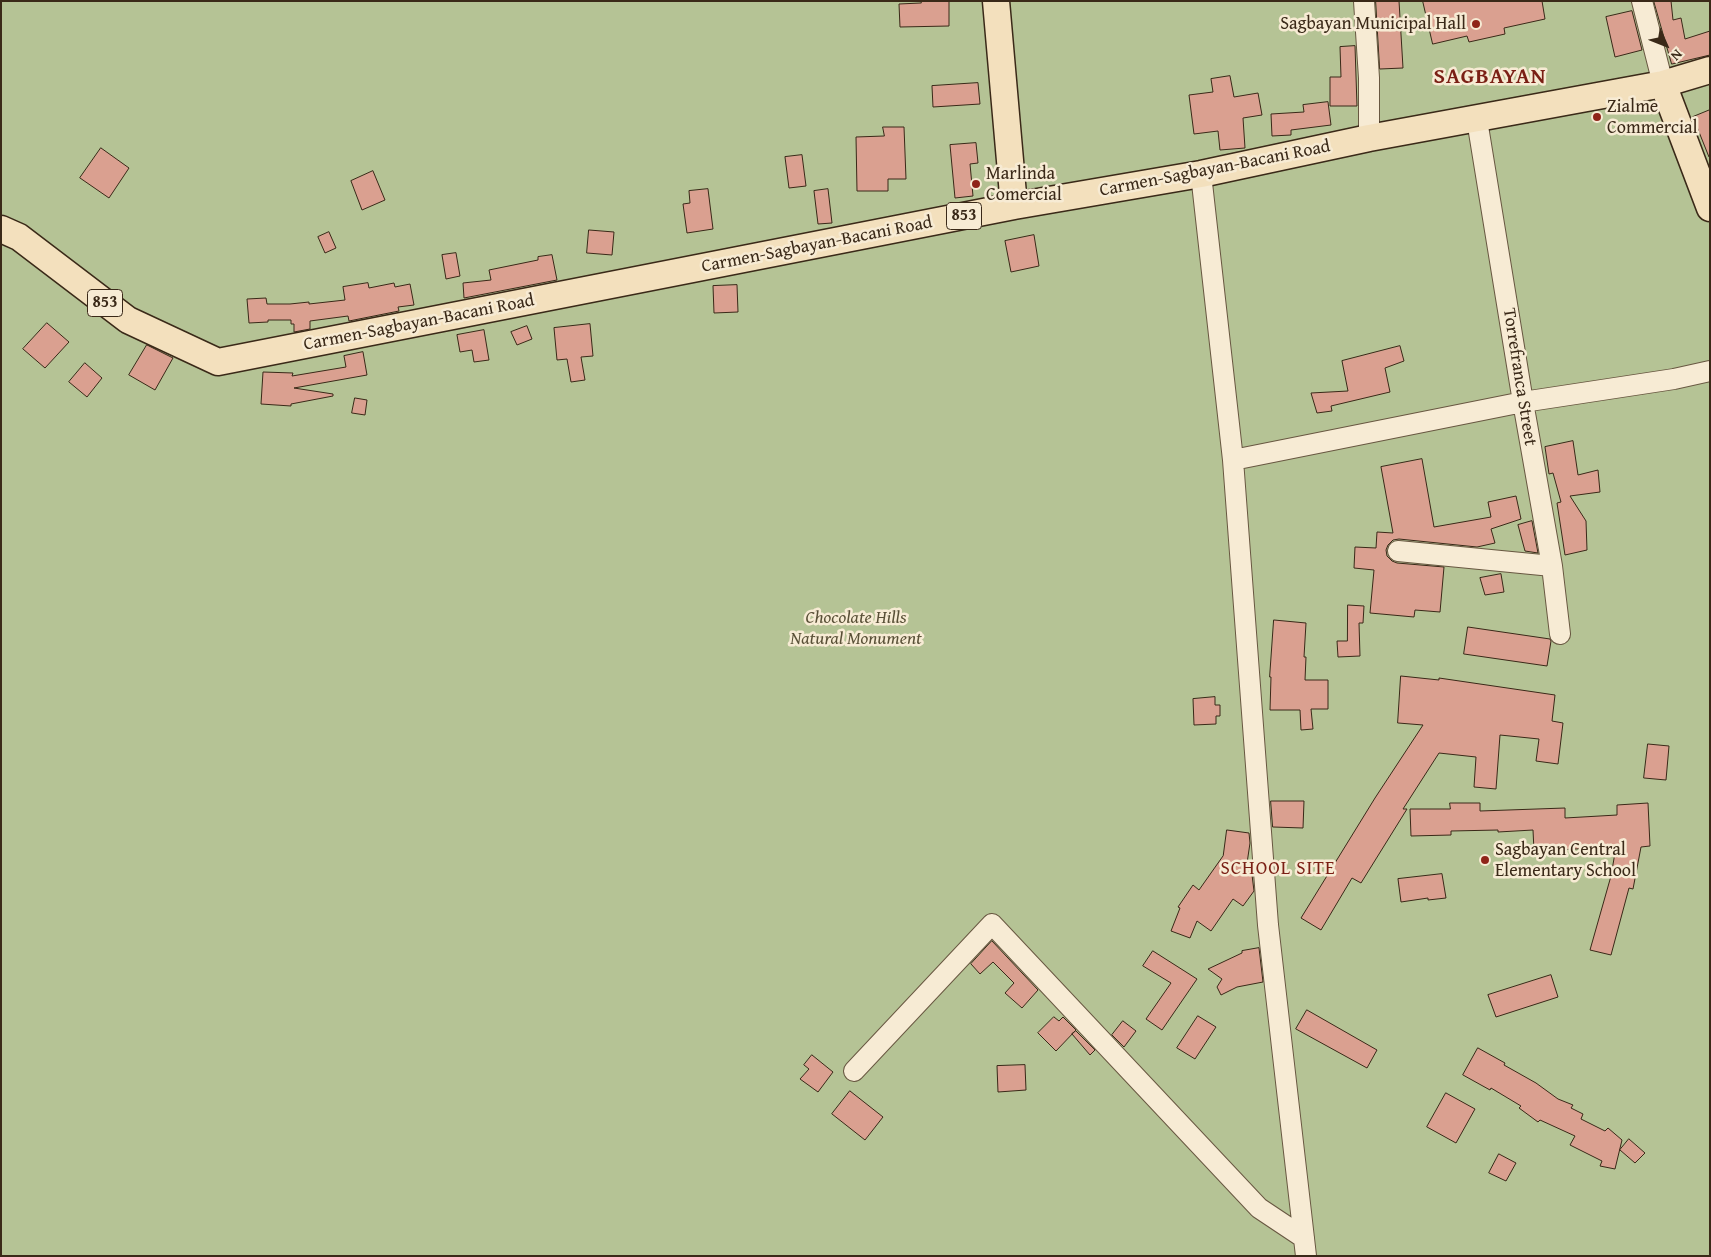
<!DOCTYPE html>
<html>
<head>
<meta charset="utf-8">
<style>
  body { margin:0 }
  #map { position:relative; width:1711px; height:1257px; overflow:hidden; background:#f3e0bd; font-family:"Gentium Book Plus",serif }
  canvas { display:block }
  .frame { position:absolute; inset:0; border:2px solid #3a2918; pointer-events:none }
  .north { position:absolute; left:1641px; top:20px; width:50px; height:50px; -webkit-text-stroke:4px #f7ebd4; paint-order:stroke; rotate:134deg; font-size:14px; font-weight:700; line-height:20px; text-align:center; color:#3a2918 }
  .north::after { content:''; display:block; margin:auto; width:18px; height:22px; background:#3a2918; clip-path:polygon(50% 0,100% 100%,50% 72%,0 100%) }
</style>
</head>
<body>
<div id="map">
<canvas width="1711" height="1257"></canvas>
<div class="frame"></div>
<div class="north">N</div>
</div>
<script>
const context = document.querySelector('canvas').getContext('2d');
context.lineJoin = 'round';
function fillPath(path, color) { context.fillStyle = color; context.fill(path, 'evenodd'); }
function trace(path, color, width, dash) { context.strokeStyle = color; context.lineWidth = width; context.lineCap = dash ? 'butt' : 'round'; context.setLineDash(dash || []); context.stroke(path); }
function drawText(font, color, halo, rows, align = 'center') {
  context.font = font + ' "Gentium Book Plus",serif'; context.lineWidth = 5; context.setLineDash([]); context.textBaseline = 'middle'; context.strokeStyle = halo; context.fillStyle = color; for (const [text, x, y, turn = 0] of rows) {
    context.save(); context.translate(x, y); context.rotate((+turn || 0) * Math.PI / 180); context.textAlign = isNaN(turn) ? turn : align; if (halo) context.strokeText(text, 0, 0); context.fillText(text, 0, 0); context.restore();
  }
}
const green = new Path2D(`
  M1,1H1710V1256H1Z`);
const building = new Path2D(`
  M921,1H949V26L900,27L899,4L921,3Z
  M1376,1H1399L1403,68L1380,69Z
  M1423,1H1542L1545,19L1504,28L1505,34L1469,42L1467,36L1433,44Z
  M1654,1H1671L1673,20L1681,18L1685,39L1710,31V55L1672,64Z
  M1632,11L1642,50L1615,57L1606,17Z
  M1355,46L1357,106H1330V77H1341L1340,47Z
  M1230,76L1234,97L1258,93L1262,115L1243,118L1245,148L1220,150L1218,131L1194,134L1189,95L1213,92L1211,79Z
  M978,83L980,104L933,107L932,86Z
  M1328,102L1331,125L1291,130V135L1272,136L1271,114L1304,112L1303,105Z
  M1710,110V157H1709L1693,117Z
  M883,127H904L906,179H888V191H857L856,137L884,136Z
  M976,143L978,163L970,164L973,196L955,198L950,145Z
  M101,148L129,168L109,198L80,178Z
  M802,155L806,186L789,188L785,157Z
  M373,171L385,200L362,210L351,181Z
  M708,189L713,229L687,233L683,204L690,203L689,191Z
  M828,189L832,223L818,224L814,191Z
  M589,230L614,232L612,255L587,253Z
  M329,232L336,248L325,253L318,237Z
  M1034,235L1039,266L1011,272L1005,241Z
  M456,253L460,276L446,279L442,255Z
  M552,255L557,280L464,298L463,283L491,280L489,270L538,260V257Z
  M368,283L369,288L394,283L395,287L410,284L414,305L398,307L399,311L349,321L348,316L310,321V329L294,332V324H291V320H268V322L249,323L247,299L266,298L267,304H290L309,302V304L345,300L343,287Z
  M737,285L738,312L714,313L713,286Z
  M47,323L69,342L45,368L23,349Z
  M590,324L593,356L581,357L585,380L571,382L567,359L557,360L554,328Z
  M527,326L532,339L517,345L511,332Z
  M484,330L489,360L474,362L472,350L460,352L457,335Z
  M147,345L173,358L155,390L129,375Z
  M1400,346L1404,361L1385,368L1390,392L1331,406L1332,411L1317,413L1311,393L1348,391L1342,361Z
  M363,352L367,375L294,388L333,394V396L291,404V406L261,404L263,372L293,373L292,376L346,367L344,356Z
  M85,363L102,378L87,397L69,382Z
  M355,398L367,400L365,415L352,413Z
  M1573,441L1578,475L1598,470L1600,492L1570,496L1586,521L1587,550L1565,555L1557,503L1561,502L1553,473L1549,474L1545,447Z
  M1422,459L1434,527L1491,517L1488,502L1516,496L1521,519L1491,529L1495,543L1477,547L1399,539L1393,540L1388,545L1386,550L1387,556L1392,561L1397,563L1444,567L1440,612L1415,610L1414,617L1370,613L1374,570L1354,568L1355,547L1376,548L1377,532L1393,533L1381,467Z
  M1532,521L1538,553L1525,551L1518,525Z
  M1501,574L1504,592L1485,595L1480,578Z
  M1348,605L1364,606L1363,623H1359L1360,656L1338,657L1337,641H1347Z
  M1274,620L1306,623L1304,657H1306L1305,680H1328V709H1311L1313,729L1301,730L1300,710H1270L1271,677H1270Z
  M1468,627L1550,639L1551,641L1547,666L1464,654Z
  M1401,676L1439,680V678L1555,695L1552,721L1563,723L1558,764L1536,761L1539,739L1500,735L1496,789L1474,787L1476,757L1439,753L1403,809H1407L1361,883L1352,878L1321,930L1301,918L1375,798L1423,725L1398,723Z
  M1215,697V705H1220V716H1216V724L1194,725L1193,699Z
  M1648,744L1669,746L1666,780L1644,778Z
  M1271,801H1304L1303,828L1273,827Z
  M1450,803H1480V811L1565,808V818L1617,815V805L1648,803L1650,846L1641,847L1633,889L1629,888L1611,955L1590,950L1611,876L1616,847L1534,851L1533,830L1498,832V830L1451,831V835L1411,836L1410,809H1450Z
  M1227,830L1249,833L1250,843L1246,870L1252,875L1254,891L1243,906L1233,899L1211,931L1197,921L1190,938L1171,931L1180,908L1178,907L1193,885L1199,890L1223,856Z
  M1442,874L1446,898L1428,900V898L1401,902L1398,879Z
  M992,941L1038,990L1022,1008L1005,993L1014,983L993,962L980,974L971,964Z
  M1259,948L1263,982L1237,987L1221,995L1217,987L1222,979L1208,969L1242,953V951Z
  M1153,951L1197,979L1162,1030L1146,1019L1171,983L1143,966Z
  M1551,975L1558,997L1496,1017L1488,995Z
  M1307,1010L1377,1050L1367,1068L1296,1029Z
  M1198,1016L1216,1027L1195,1059L1177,1048Z
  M1054,1017L1059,1021L1063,1017L1076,1030L1056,1051L1038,1033Z
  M1123,1021L1136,1031L1124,1047L1112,1035Z
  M1076,1031L1095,1050L1090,1055L1072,1034Z
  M1478,1048L1505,1063L1504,1065L1536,1083L1558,1099L1573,1105L1571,1108L1583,1114L1581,1119L1605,1131L1608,1128L1622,1140L1615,1169L1600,1166L1602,1161L1570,1145L1575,1136L1540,1120L1538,1122L1519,1108L1521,1106L1491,1088L1490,1090L1463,1075Z
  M812,1055L833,1072L818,1092L800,1079L809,1069L804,1065Z
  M1025,1065L1026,1090L998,1092L997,1066Z
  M850,1091L883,1117L865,1140L832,1114Z
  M1446,1093L1475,1109L1456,1143L1427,1127Z
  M1629,1139L1645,1153L1635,1163L1620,1150Z
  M1499,1154L1516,1163L1506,1181L1489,1173Z`);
const minor = new Path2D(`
  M1364,1L1369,78V138
  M1642,1L1663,84
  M1477,120L1523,402L1552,566L1560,634
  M1201,174L1233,460L1268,925L1306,1256
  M1233,460L1523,402L1674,379L1710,371
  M1398,551L1552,566
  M854,1071L992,924L1259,1208L1304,1238`);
const major = new Path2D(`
  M996,1L1014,206
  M1663,84L1710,208
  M1,229L19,237L128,320L218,362L1014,206L1201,174L1369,138L1663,84L1710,70`);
const markers = [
  [1476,24,5,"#8f2418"],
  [1597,117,5,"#8f2418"],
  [976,184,5,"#8f2418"],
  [1485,860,5,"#8f2418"]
];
const shields = [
  [964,216,35],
  [105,303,35]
];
const shieldNames = [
  ["853",964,216],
  ["853",105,303]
];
const poiNames = [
  ["Sagbayan Municipal Hall",1466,24,"right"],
  ["Zialme",1607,107],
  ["Commercial",1607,128],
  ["Marlinda",986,174],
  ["Comercial",986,195],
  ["Sagbayan Central",1495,850],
  ["Elementary School",1495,871]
];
const streetNames = [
  ["Carmen-Sagbayan-Bacani Road",1215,169,-11],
  ["Carmen-Sagbayan-Bacani Road",817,245,-11],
  ["Carmen-Sagbayan-Bacani Road",419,323,-11],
  ["Torrefranca Street",1519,377,81]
];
const parkNames = [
  ["Chocolate Hills",856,618],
  ["Natural Monument",856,639]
];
const neighbourhoodNames = [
  ["SCHOOL SITE",1278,869]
];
const districtNames = [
  ["SAGBAYAN",1490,77]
];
fillPath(green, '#b5c395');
fillPath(building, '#daa090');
trace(building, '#3a2918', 1);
trace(minor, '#685741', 22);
trace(major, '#3a2918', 29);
trace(minor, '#f7ebd4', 20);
trace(major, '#f3e0bd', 26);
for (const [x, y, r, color] of markers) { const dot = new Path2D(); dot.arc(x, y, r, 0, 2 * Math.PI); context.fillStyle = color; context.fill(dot); trace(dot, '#f7ebd4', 2); }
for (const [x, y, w] of shields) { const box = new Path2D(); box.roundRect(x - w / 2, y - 13.5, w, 27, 4); context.fillStyle = '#f7ebd4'; context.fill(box); trace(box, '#3a2918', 1); }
drawText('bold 16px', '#3a2918', null, shieldNames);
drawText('18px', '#3a2918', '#f7ebd4', poiNames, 'left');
drawText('18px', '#3a2918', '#f7ebd4', streetNames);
drawText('italic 18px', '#595037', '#f7ebd4', parkNames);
context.letterSpacing = '1px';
drawText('19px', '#7a1f14', '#f7ebd4', neighbourhoodNames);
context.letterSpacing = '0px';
context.letterSpacing = '1px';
drawText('bold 22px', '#7a1f14', '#f7ebd4', districtNames);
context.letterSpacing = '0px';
</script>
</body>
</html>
